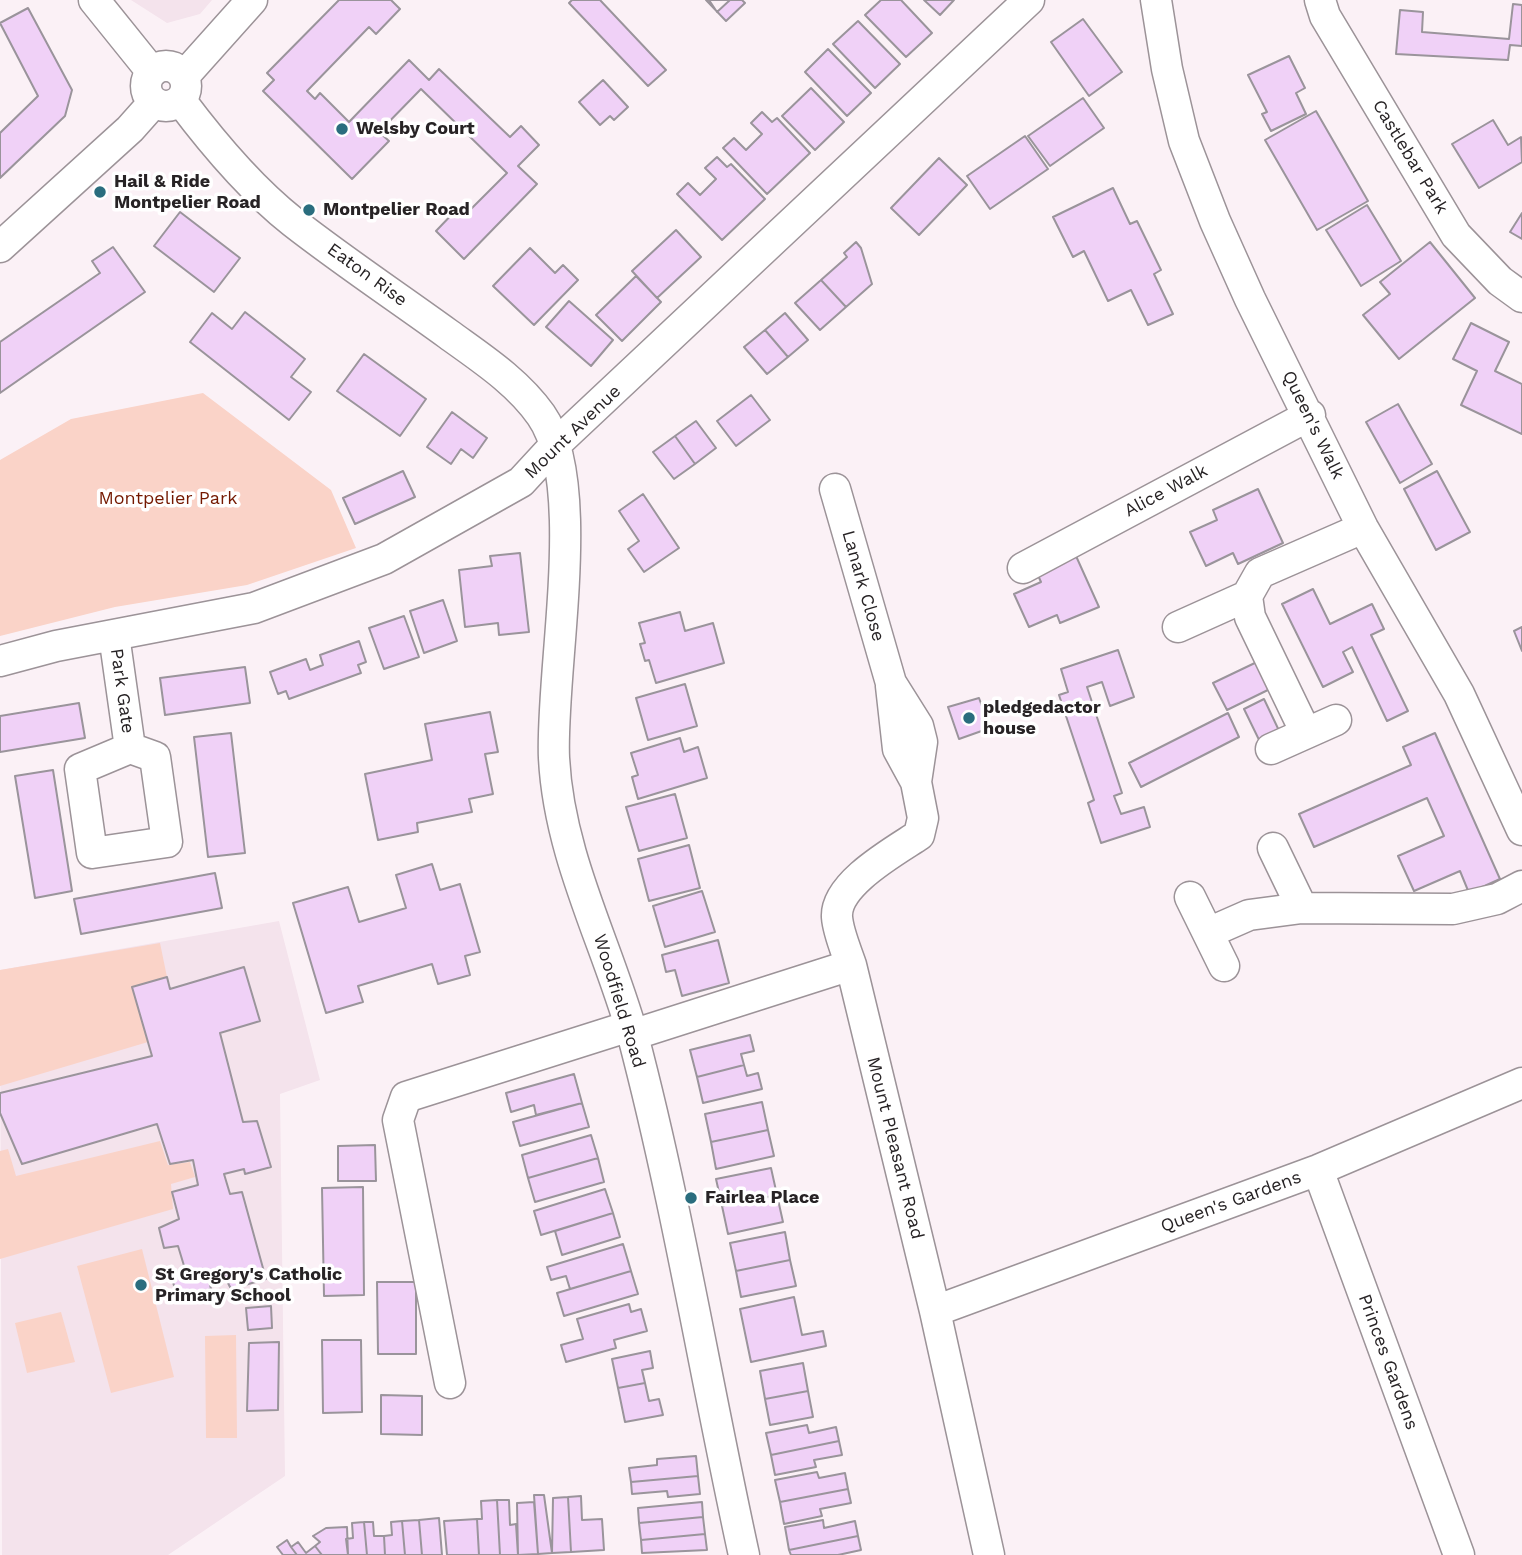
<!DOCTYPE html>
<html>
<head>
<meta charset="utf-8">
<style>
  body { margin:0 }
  canvas { display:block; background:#fbf1f6 }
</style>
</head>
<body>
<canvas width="1522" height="1555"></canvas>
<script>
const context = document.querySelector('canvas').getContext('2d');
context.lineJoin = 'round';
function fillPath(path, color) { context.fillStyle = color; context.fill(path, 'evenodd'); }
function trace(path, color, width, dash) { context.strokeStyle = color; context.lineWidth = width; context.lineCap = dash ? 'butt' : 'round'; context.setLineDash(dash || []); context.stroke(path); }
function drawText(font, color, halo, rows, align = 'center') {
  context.font = font + ' "Work Sans",sans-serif'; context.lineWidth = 7; context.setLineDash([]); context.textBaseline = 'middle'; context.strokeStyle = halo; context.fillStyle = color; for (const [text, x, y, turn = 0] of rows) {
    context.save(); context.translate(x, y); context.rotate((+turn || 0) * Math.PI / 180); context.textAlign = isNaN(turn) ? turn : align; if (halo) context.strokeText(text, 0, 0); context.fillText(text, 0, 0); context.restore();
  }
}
const built = new Path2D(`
  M131,0H212L200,14L167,23Z
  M279,921L320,1080L280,1094L285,1476L168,1555H2L0,970Z`);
const green = new Path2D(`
  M203,393L331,490L356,548L247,585L115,607L0,636V460L71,419Z
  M160,943L167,977L132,987L148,1042L0,1086V970Z
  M160,1141L168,1165L190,1162L195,1177L171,1184L173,1209L0,1259V1151L8,1149L16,1176Z
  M142,1249L174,1377L111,1393L77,1266Z
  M61,1312L75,1362L27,1373L15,1323Z
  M236,1335L237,1438H206L205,1336Z`);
const building = new Path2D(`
  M339,0H391L400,9L376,34L369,27L307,91L315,99L320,93L349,122L409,60L429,80L439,69L510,137L521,126L539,145L518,166L537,184L464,259L436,231L459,207L466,214L507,173L421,89L379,132L389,141L352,179L263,91L274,80L267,73Z
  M572,0H600L666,70L648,86L569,3Z
  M706,0H742L745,3L726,21Z
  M709,0H730L717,12Z
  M881,0H901L932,33L906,57L865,15Z
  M924,0H954L940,15Z
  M1513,4L1522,5V46L1510,45L1508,60L1396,54L1400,10L1423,12L1422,32L1509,39Z
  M28,8L72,90L65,116L0,178V133L38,96L0,23Z
  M1083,19L1122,72L1089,96L1051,42Z
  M858,21L900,64L875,88L833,44Z
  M828,49L871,93L847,116L805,72Z
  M1289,56L1305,88L1296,93L1306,114L1271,131L1262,114L1267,112L1248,75Z
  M603,80L628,107L614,120L610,116L600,125L579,102Z
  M811,88L844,122L815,150L782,116Z
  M1083,98L1104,128L1050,166L1028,136Z
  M1316,111L1368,201L1317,230L1265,140Z
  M762,112L772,122L777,118L810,153L767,194L723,148L734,138L746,150L762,134L751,123Z
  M1493,120L1508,145L1521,137L1522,162L1479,188L1452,144Z
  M1025,136L1048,169L990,209L967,176Z
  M717,157L727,167L731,164L765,199L722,240L677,194L688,183L700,195L716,179L705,168Z
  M939,158L967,185L919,235L891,208Z
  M1113,188L1130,224L1137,221L1161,270L1154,274L1173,314L1148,325L1131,290L1108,301L1084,251L1073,257L1053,217Z
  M1367,205L1401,261L1361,286L1326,230Z
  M180,212L240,258L214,292L154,246Z
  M1522,213V239L1510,232Z
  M676,230L701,257L657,298L632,271Z
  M856,242L861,248L872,284L846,307L821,280L847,257L844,253Z
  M1430,242L1475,298L1399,359L1363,315L1390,294L1380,282Z
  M113,247L145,292L0,393V342L100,273L92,261Z
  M530,248L555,273L563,265L578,280L534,325L493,286Z
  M636,276L661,302L622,341L596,315Z
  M821,280L846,307L820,330L795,303Z
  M569,301L613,340L591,366L546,327Z
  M245,312L305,359L291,377L311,392L289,420L190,342L212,313L232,329Z
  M785,313L808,340L788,357L765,330Z
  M1471,323L1509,342L1495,371L1522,384V434L1461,405L1477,371L1453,359Z
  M765,330L788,357L767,374L744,347Z
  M364,354L426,399L400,436L337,391Z
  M751,395L770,420L736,446L717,421Z
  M1398,404L1432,464L1400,483L1366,422Z
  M452,412L487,438L473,458L461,449L451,464L427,447Z
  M696,421L716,448L695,464L675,436Z
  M675,436L695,464L674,479L653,452Z
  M403,471L415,497L355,524L343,498Z
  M1437,471L1470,532L1436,550L1404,489Z
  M1258,489L1283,543L1238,564L1233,553L1206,566L1190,532L1217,520L1213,510Z
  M643,494L679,548L644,572L628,549L639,541L619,511Z
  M520,553L529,632L499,635L498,623L465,627L459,570L492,566L490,556Z
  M1076,556L1099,607L1060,623L1057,615L1029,627L1014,594L1041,582L1037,573Z
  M1313,589L1330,624L1372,604L1384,629L1371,635L1408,711L1387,721L1352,647L1343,652L1353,672L1323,687L1282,604Z
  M443,600L457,641L424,653L410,611Z
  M680,612L685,631L713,623L724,663L656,683L649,660L645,661L640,644L645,643L639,623Z
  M404,616L419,657L384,669L369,628Z
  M1522,627V651L1514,631Z
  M359,641L366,662L358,665L361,673L289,699L286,691L278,694L270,672L306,659L310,670L323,665L320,655Z
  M1118,650L1134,697L1110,706L1102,682L1087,687L1122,793L1114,796L1121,814L1144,807L1150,827L1101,843L1088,803L1094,800L1059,695L1068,692L1061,669Z
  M1259,661L1272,688L1227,710L1213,683Z
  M245,667L250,703L165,715L160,678Z
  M685,684L697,726L648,740L636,698Z
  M979,698L990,728L959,739L948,707Z
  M1264,699L1283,739L1263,748L1244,709Z
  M79,703L85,738L0,752V716Z
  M490,712L498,752L485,754L493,794L469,799L472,812L417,823L418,832L378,840L365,774L432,760L425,724Z
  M1228,713L1239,737L1141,787L1129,763Z
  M231,733L245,853L208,857L194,737Z
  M1435,733L1500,879L1469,893L1460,871L1414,891L1398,856L1444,836L1427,798L1314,847L1299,814L1411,765L1403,747Z
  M680,738L684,752L698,747L707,778L638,799L632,777L638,775L631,753Z
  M53,770L72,891L35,898L15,776Z
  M675,794L687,838L639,851L626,807Z
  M689,845L700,888L649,901L638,859Z
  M432,864L440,890L460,884L480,952L465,956L470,975L438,984L432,964L358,986L363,1002L326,1013L293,903L348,887L359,922L406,908L396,875Z
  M215,873L222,908L81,934L74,899Z
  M702,891L715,932L665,947L653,906Z
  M718,940L729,983L682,996L675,970L666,972L662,955Z
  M244,967L260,1021L220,1033L243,1122L257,1121L271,1167L245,1174L244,1169L224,1174L230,1194L242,1192L266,1279L231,1289L222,1271L208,1277L211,1289L178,1300L171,1275L185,1269L178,1246L164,1248L159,1228L179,1219L172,1192L198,1185L193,1160L170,1164L157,1124L22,1164L0,1113V1093L152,1056L132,987L167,977L170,989Z
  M750,1035L754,1051L741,1054L744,1065L697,1077L690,1050Z
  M744,1065L747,1076L758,1073L762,1089L703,1103L697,1077Z
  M574,1074L582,1103L536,1115L534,1105L511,1112L506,1093Z
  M762,1102L768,1130L711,1142L705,1114Z
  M582,1103L589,1127L520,1146L513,1122Z
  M768,1130L774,1156L716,1169L711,1142Z
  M591,1135L598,1158L528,1178L522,1155Z
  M375,1145L376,1181H338V1146Z
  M598,1158L604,1182L535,1202L528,1178Z
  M771,1168L777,1195L722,1206L716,1179Z
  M363,1187L364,1295L324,1296L322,1188Z
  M605,1189L613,1213L541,1235L534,1211Z
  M777,1195L783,1222L728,1234L722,1206Z
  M613,1213L620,1237L562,1255L555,1231Z
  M785,1232L790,1260L736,1271L730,1243Z
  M623,1244L631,1271L570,1289L566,1276L551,1280L547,1267Z
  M790,1260L796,1286L741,1297L736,1271Z
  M631,1271L638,1294L564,1316L557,1293Z
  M377,1282H416V1354H378Z
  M794,1297L802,1335L823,1331L826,1346L751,1362L740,1309Z
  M629,1304L631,1312L641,1309L647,1331L614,1340L616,1348L566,1362L561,1345L583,1339L577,1319Z
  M271,1306L272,1328L248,1330L246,1308Z
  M322,1340H361L362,1412L323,1413Z
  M279,1342L278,1410L247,1411L249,1343Z
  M650,1351L653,1368L642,1370L645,1383L618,1388L612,1359Z
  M803,1363L808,1391L765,1399L760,1371Z
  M645,1383L649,1401L659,1399L663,1415L625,1422L618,1388Z
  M808,1391L813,1417L770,1425L765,1399Z
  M381,1395L422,1396V1435L381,1434Z
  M807,1425L809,1433L836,1427L839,1441L771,1455L766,1433Z
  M839,1441L842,1455L814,1460L816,1467L775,1475L771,1455Z
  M696,1456L698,1476L631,1482L629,1468L657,1465V1459Z
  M817,1472L819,1478L845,1473L848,1489L780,1502L775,1480Z
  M698,1476L700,1494L668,1497L667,1491L632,1494L631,1482Z
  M848,1489L851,1503L820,1509L822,1516L784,1524L780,1502Z
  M534,1495H544L552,1553L538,1554Z
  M581,1496L582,1520L602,1519L604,1550L571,1552L568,1497Z
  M568,1497L571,1552L552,1553L553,1498Z
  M497,1500H509L510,1525L516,1524L518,1555H500Z
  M497,1500L500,1555H479L477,1519H482L481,1501Z
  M534,1502L538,1554L518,1555L517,1503Z
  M702,1502L703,1517L639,1523L638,1508Z
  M703,1517L705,1534L641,1540L639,1523Z
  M439,1518L442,1555H422L419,1520Z
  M477,1519L479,1555H447L444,1521Z
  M419,1520L422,1555H405L402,1521Z
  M823,1520L824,1528L855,1521L858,1536L789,1550L785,1527Z
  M402,1521L405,1555H385L384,1536L392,1535L391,1522Z
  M364,1522H373L374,1536H384L385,1555H367Z
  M364,1522L367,1555H348L346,1539L353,1538L352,1523Z
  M347,1527L348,1555H322L315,1546L320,1542L313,1536L326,1528Z
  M705,1534L707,1550L642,1553L641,1540Z
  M858,1536L861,1550L838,1555H791L789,1550Z
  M287,1540L291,1547L297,1555H283L277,1547Z
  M298,1542L306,1553L315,1546L322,1555H297L291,1547Z`);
const minor = new Path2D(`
  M94,0L152,72
  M1156,0L1167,69L1184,141L1215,221L1250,299L1363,528L1459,694L1522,830
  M1320,0L1325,16L1456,235L1500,281L1522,297
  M146 86a20 20 0 1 1 40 0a20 20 0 1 1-40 0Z
  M184,76L252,0
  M181,101C214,145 250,188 293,222C343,261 397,297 448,334C481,358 517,381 541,415C589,483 550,672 554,758C559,857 607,943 633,1036C678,1207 706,1382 744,1555
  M0,247L130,129L154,102
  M835,489L891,683L918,726L922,742L916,782L923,818L919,835C895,851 835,884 837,917C838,932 846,950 851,965
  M1023,568L1310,415
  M1178,627L1247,596
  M114,635L130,748L80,769L92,853L167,842L155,757L130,748
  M0,661L56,646L254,608L384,559L521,482L557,443L1029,0
  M891,686L898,749L916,782
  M1306,733L1250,617L1247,596L1260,573L1363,528
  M1271,749L1336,720
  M1273,848L1302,908
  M1190,897L1224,966
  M1208,933L1249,915L1302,908L1453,909L1497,899L1522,886
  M632,1035L851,965L935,1311L989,1555
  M1318,1170L1459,1555
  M935,1311L1318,1170L1522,1083
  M450,1383L398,1120L406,1097L630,1026`);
const markers = [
  [342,129,7,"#2a6d7e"],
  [100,192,7,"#2a6d7e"],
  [309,210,7,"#2a6d7e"],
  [969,718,7,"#2a6d7e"],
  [691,1198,7,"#2a6d7e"],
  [141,1285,7,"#2a6d7e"]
];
const poiNames = [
  ["Welsby Court",356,129],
  ["Hail & Ride",114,182],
  ["Montpelier Road",114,203],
  ["Montpelier Road",323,210],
  ["pledgedactor",983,708],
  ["house",983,729],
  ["Fairlea Place",705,1198],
  ["St Gregory's Catholic",155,1275],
  ["Primary School",155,1296]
];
const streetNames = [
  ["Castlebar Park",1410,157,59],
  ["Eaton Rise",367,275,36],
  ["Queen's Walk",1313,425,64],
  ["Mount Avenue",573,432,-44],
  ["Alice Walk",1166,491,-28],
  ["Lanark Close",863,586,74],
  ["Park Gate",122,691,82],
  ["Woodfield Road",619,1001,73],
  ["Mount Pleasant Road",895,1148,76],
  ["Queen's Gardens",1231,1202,-20],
  ["Princes Gardens",1388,1362,70]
];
const parkNames = [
  ["Montpelier Park",168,499]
];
fillPath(built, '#f4e3ec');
fillPath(green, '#fad3c8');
fillPath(building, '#f0d1f7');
trace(building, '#9a949b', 2);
trace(minor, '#9c9398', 33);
trace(minor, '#fff', 30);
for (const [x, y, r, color] of markers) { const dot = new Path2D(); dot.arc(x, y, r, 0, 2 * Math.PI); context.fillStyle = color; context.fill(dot); trace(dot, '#fff', 2.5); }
drawText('bold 18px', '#272325', '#fff', poiNames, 'left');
drawText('18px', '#272325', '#fff', streetNames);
drawText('18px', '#741800', '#fff', parkNames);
</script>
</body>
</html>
